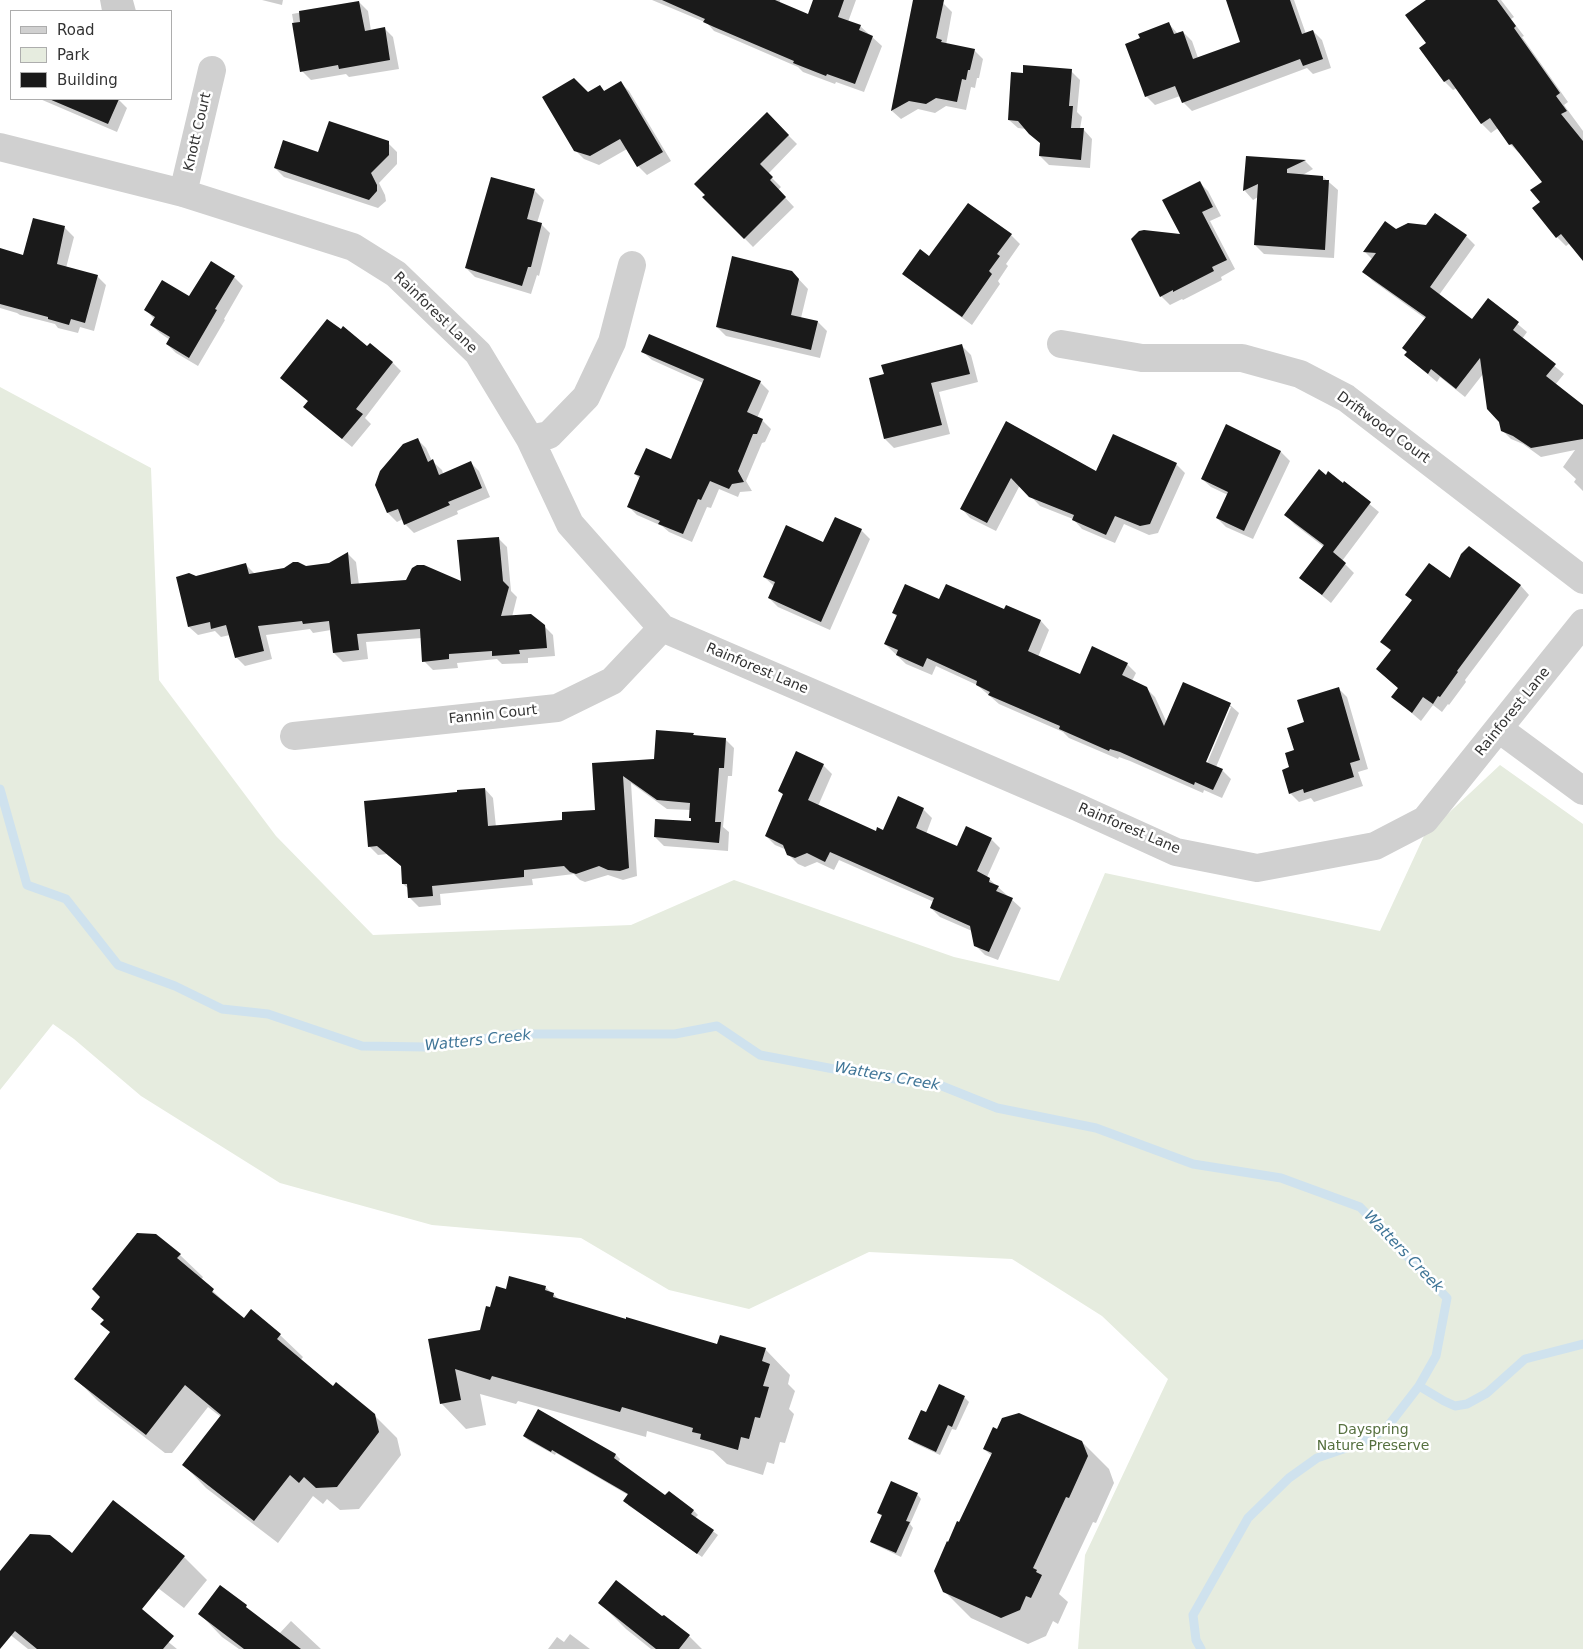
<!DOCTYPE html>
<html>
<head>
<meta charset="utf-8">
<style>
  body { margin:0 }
  #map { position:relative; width:1583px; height:1649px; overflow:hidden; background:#fff; font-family:"DejaVu Sans",sans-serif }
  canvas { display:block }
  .legend { position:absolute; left:10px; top:10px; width:162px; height:90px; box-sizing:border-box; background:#fff; border:1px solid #adadad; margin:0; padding:6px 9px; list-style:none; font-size:15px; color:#333 }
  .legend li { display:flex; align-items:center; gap:10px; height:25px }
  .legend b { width:25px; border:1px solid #adadad }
</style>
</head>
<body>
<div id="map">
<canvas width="1583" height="1649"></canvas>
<ul class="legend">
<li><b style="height:6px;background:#d0d0d0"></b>Road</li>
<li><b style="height:14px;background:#e6ecdf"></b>Park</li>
<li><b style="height:14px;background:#1a1a1a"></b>Building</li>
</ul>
</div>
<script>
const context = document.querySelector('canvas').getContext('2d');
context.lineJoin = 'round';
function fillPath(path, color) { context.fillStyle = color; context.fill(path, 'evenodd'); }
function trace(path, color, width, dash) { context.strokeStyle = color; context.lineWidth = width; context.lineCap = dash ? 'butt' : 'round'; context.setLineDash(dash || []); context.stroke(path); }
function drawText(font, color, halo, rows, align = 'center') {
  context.font = font + ' "DejaVu Sans",sans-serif'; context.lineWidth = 5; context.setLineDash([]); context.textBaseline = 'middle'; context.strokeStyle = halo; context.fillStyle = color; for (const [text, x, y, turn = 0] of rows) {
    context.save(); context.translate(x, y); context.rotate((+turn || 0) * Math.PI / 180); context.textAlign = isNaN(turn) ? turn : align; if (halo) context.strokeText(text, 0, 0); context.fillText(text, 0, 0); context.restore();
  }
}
const green = new Path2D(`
  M0,387L151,468L159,680L276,836L373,935L631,925L734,880L954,957L1059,981L1105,873L1380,931L1424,836L1500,765L1583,824V1649H1078L1085,1555L1168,1379L1102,1316L1012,1259L869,1252L749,1309L669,1290L581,1238L432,1225L280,1183L141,1096L74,1039L53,1024L0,1090Z`);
const shadow = new Path2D(`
  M100,0H133L136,11H102Z
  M262,0H283L282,5Z
  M652,0H780V4L809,16L815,0H856L848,22L860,26L882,46L864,92L836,82L835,84L803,72L798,67L724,35L714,31L707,23Z
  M915,0H931L943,3L952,12L946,45L974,50L983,59L979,78H977L975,88L971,87L966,110L946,106L935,113L918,109L901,119L892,111Z
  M1227,0H1294L1306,34L1313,31L1322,40L1331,68L1313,74L1307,68L1192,111L1183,102L1180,96L1155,105L1146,96L1141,39L1169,24L1178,34L1183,32L1192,41L1198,58L1242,42Z
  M1428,0H1501L1514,17L1511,19L1524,36L1522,37L1568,102L1564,105L1583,131V259L1570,243L1566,246L1557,237L1542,203L1544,182L1520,152L1519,153L1510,144L1498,128L1491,133L1482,124L1457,88L1453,90L1445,82L1428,44Z
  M359,2L368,11L371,31L384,28L393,37L399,69L349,77L346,74L311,80L302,71L292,14Z
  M1071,71L1080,80L1077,112L1082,117L1080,129L1084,130L1092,139L1090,168L1049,165L1040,156L1041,144L1026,129L1018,128L1009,120Z
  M620,82L629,91L671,161L647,175L638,166L627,149L599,165L584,159L575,150L600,86L605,92Z
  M40,99H118L127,108L117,132Z
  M767,114L797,144L768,174L781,187L778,190L794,207L753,247L704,197Z
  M388,143L397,152V164L379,183L385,195L386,201L378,208L284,177L275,168L319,153Z
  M1247,158L1305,161L1313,169L1301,176L1323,177L1338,190L1334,258L1264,254L1255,245L1258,197L1253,200L1245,191Z
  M1199,182L1208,191L1221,216L1210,221L1235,269L1221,277L1222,280L1183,300L1182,299L1170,305L1161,296Z
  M535,191L544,200L537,223L541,224L550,233L539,276L537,275L531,294L475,277L466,268Z
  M34,219L65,228L74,237L66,268L97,276L106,285L94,331L80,327L78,333L58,328L55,324L20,315L17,313L0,308V249L24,256Z
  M1385,223L1396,231L1466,236L1475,245L1439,295L1472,321L1489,300L1527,332L1522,339L1564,374L1555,385L1583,407V491L1574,482L1576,479L1563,467L1575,450L1541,457L1523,444L1511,439L1502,430L1483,374L1465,397L1440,377L1437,382L1405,355L1426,319L1373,281L1364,272L1373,260L1365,252Z
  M1011,235L1020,244L1006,264L1008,266L998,281L1000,284L972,325L913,282L904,274L930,258Z
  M211,263L234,277L243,286L224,319L225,320L198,366L176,353L167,344L170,340L160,333L151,325L154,319L146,310L190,298Z
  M792,272L808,289L801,318L818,322L827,331L820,358L726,336L717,327Z
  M962,346L971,355L978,382L939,392L950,434L894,448L885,439V375Z
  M368,348L392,362L401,371L365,418L371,424L352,447L314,416L305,407L309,402L281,378Z
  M643,352L760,382L769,391L757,418L762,420L771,429L765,442L762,443L746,481L752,491L740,492L738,497L719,489L711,508L707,507L692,542L669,532L662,526L637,515L628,506L640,479L635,474L672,460L703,383L652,360Z
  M1007,423L1097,473L1176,464L1185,473L1158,533L1149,535L1124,524L1115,543L1082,529L1073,519L1040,506L1020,485L996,531L970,518L962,509Z
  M417,439L426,448L432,461L442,470L443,474L470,462L479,471L490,497L457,511L458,514L414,533L405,524L403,519L397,522L388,513L377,485Z
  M1281,452L1290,461L1253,539L1226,527L1217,518L1228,495L1211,487L1202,479Z
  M1326,476L1343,484L1344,483L1379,512L1342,561L1354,573L1331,603L1301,578L1324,547L1294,524L1286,515Z
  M861,530L870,539L830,630L778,607L769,598L774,586L764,577L824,543Z
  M498,538L507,547L511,591L517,597L512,617L544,626L553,635L555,656L528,658V663L502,664L497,659L457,663L458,668L433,670L424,661L422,638L366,642L368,659L343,662L334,653L331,630L313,633L310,629L266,635L272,659L245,666L236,657L230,635L221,637L215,631L198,635L189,627L196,577L246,565L255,574L329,564L347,553L356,562L359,585L462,582Z
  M1469,547L1521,586L1529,595L1465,680L1466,682L1449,705L1448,704L1442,712L1433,705L1421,721L1393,697L1399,689L1377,669L1391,651L1382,642L1451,580Z
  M940,601L1005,611L1006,607L1041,621L1049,630L1038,657L1080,676L1127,664L1136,673L1132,681L1146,688L1155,697L1167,723L1183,684L1230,705L1239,713L1216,767L1222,770L1231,779L1222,798L1204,790L1203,793L1130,761L1119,757L1118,759L1069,738L1063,732L999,704L977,685L936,666L932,675L906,664L885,644L897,617L893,613ZM1228,707H1231L1205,768L1202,767Z
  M1338,688L1347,697L1368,769L1358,772L1363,786L1314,802L1311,798L1299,802L1290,793L1291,768L1296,751L1306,723Z
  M693,734L695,736L725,739L734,748L732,776H728L723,827L729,832L728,851L664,846L655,837L692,822L690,818L691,810L667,809L631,783L637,876L623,880L608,875L585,882L580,880L574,874L532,879L533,885L440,894L441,905L419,907L410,898L409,889L403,884L402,867L387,854L378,855L369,846L459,794L485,789L493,798L496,827L563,821L596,811L593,764L655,760Z
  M823,765L832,774L818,806L876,833L883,831L923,809L932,818L926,834L958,848L991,839L1000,848L987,877L1021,908L998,960L985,955L975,945L972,931L940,917L931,908L934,902L839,860L834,870L817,862L805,867L798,864L788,854L787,850L775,845L766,836L784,795L780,791Z
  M180,1255L203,1277L201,1280L244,1320L280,1335L303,1357L300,1361L333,1388L374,1415L397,1438L401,1455L359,1509L340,1510L327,1499L323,1504L313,1496L278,1543L206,1488L184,1465L221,1417L208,1407L172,1453H165L98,1401L76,1379L111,1333L105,1321L92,1309Z
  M545,1287L561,1301L718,1346L765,1349L790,1375L788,1384L795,1391L789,1409L794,1414L785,1443L780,1442L774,1464L767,1462L763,1475L727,1464L713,1451L647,1431L646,1437L518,1401L516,1404L480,1394L486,1425L466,1429L441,1403L429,1340L481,1331L491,1309L506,1290Z
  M939,1386L965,1398L969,1402L956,1430L952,1429L940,1455L914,1443L910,1439L927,1414Z
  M539,1411L616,1455L620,1459L618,1463L665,1497L669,1493L694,1511L698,1515L695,1518L718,1535L702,1557L628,1505V1495L556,1453L555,1455L528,1440L524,1436Z
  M998,1430L1082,1442L1109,1469L1114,1483L1096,1523L1093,1522L1059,1594L1068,1602L1058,1624L1053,1621L1046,1636L1028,1644L971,1618L944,1591L960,1524L992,1456L984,1449Z
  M917,1494L921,1499L910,1524L913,1528L901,1557L876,1545L872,1541L883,1517L878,1513Z
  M72,1555L184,1557L207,1580L184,1608L141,1575L119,1602L177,1649H28L8,1633L0,1625V1574Z
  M600,1603L663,1618L689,1636L702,1649H651L626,1629Z
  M200,1614L279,1634L291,1621L321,1649H239L222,1637Z
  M570,1634L590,1649H548L557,1637L564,1642Z`);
const stream = new Path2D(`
  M0,789L27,885L66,899L118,965L175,986L222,1009L268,1014L362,1046L427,1047L517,1034H675L717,1026L760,1055L855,1073L942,1086L997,1108L1096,1128L1193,1164L1281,1178L1360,1207L1447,1298L1436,1356L1419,1386L1385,1430L1358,1444L1317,1458L1289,1478L1248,1518L1193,1615L1196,1640L1201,1649
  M1419,1386L1444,1401L1455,1406L1467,1404L1487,1393L1525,1359L1583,1344`);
const building = new Path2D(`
  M662,0H775L808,14L813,0H844L838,17L861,25L859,30L873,36L855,84L827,74L826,76L793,63L794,61L714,27L703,22L705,19Z
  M913,0H944L936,38L942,40L941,42L975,49L970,70H968L966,80L962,79L957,102L936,98L926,104L909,101L891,111Z
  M1226,0H1290L1302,34L1313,30L1323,59L1303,66L1300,59L1182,103L1175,86L1145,97L1125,44L1140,38L1138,34L1169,22L1174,34L1183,31L1193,59L1240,42Z
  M1426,0H1497L1516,26L1514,28L1560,93L1556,96L1567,111L1561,114L1583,141V261L1561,234L1556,238L1532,208L1540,202L1530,190L1542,182L1512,144L1509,145L1490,118L1481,124L1449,79L1444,82L1419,48L1426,43L1405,15Z
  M359,1L365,31L385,27L390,60L339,69L338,65L300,72L292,23L300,22L299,11Z
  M1023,65L1072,69L1069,106H1073L1071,128H1084L1081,160L1039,156L1040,143L1029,134L1018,121L1008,120L1011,72L1023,73Z
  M574,78L588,92L600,85L604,91L621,81L663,152L637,167L620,139L590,156L574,151L542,97Z
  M49,99H119L108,124Z
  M767,112L789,135L760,164L773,177L770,180L786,197L744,239L702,197L705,195L694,184Z
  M329,121L389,141V155L371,173L377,185V191L369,200L274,168L283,140L318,152Z
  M1246,156L1306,160L1287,169V173L1323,176V180H1329L1325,250L1254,245L1258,184L1243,191Z
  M491,177L535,189L527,219L542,223L531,267H528L522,286L465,268Z
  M1200,181L1213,207L1202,212L1227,260L1212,267L1214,271L1173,292V290L1160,297L1131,239L1139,231L1144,230L1180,234L1162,200Z
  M968,203L1012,234L997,254L1000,256L989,271L992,274L962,317L902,274L920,249L929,256Z
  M1435,213L1467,235L1430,287L1472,319L1488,298L1519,322L1513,330L1556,364L1546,376L1583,405V439L1531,448L1513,436L1501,431L1499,422L1487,409L1480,358L1456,389L1431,369L1428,374L1404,355L1407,352L1402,348L1426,317L1362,272L1376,253L1363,252L1385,221L1396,229L1408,223L1426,225Z
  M33,218L65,226L57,264L98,275L85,323L71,319L69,325L48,319V317L0,304V248L23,255Z
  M732,256L792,271L799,279L791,315L818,321L811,350L716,327Z
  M211,261L235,276L215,309L217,310L189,358L166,344L170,337L150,325L155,317L144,310L162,280L189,296Z
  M327,319L341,329L343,326L367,346L370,343L393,362L356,409L363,414L342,439L303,407L308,401L280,378Z
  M649,334L761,381L747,412L763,419L757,434H753L738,471L744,482L732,484L729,489L710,481L701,500L698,499L683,534L658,524L660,521L627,507L640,476L634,474L646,448L671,459L704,379L641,352Z
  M962,344L970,374L931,383L942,425L884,439L869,378L884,374L881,365Z
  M1006,421L1096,471L1113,434L1177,463L1150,524L1140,526L1115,516L1106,535L1072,520L1074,515L1029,497L1011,478L987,523L960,509Z
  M1226,424L1281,451L1244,531L1216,518L1228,492L1201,479Z
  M418,438L428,462L433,459L439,475L471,461L482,488L448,502L450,505L404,525L398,509L387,513L375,485L380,471L403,444Z
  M1319,469L1326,475L1328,471L1343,483L1344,481L1371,502L1333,552L1346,563L1322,595L1299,578L1324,545L1284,515Z
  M835,517L862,529L821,622L768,598L775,582L763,577L786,525L823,542Z
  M499,537L503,581L509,587L501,616L531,614L545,625L547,648L519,650L520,654L492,656V651L449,654V659L422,662L420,629L357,634L359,650L333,653L329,621L303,624L302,621L258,626L264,651L235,658L226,625L211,629L210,622L188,627L176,577L189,573L196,576L246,563L249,574L284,568L293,562H298L306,566L329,563L348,552L351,584L406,580L412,568L417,565H424L461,581L457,540Z
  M1469,546L1521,585L1457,671L1458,672L1440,697L1438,696L1433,704L1423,697L1412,713L1391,697L1398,688L1376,669L1391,650L1380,642L1412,600L1405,595L1429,563L1450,578L1461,554Z
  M905,584L939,599L946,584L1004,609L1006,605L1041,620L1028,651L1080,674L1092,646L1128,663L1122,675L1147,687L1164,726L1183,682L1231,703L1206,762L1223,769L1213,790L1195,782L1194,785L1120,752L1110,749L1109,751L1059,729L1060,726L988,695L990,692L976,685L977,681L927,658L923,667L896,655L898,650L884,644L897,615L892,613Z
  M1339,687L1360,760L1350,763L1354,777L1304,793L1303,789L1289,794L1282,770L1289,767L1285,753L1294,750L1287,728L1304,722L1297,700Z
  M656,730L694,733L693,735L726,738L724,768H719L715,822H721L719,843L654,837L655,819L691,821V818H689L690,803L657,800L623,776L629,868L620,871L608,870L599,866L576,874L570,872L564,866L524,870V877L432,886L433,896L408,898L407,884H402L401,866L377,846L368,847L364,801L457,792V790L485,788L488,826L562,820V812L595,810L592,763L654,759Z
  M796,751L824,764L808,800L876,831L877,827L883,830L898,796L924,808L916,828L957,846L966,826L992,838L977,871L990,878L989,882L999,886L996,891L1013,898L989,952L974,946L970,926L930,908L934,898L830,852L825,862L807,853L795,858L787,855L783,845L765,836L783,794L778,791Z
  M137,1233L156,1234L181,1254L177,1258L214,1289L212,1292L244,1318L251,1309L281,1334L277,1339L333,1386L336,1382L375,1414L379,1432L337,1487L316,1488L304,1477L299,1483L290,1475L254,1521L182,1465L221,1415L185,1385L146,1435L74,1379L110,1332L100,1324L104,1320L91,1309L100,1297L92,1289Z
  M509,1276L546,1286L545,1290L554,1293L553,1297L626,1319V1317L717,1344L720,1335L766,1348L762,1361L770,1364L763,1386L769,1387L760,1418L755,1417L749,1439L741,1437L738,1450L700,1439L701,1434L692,1432L693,1428L622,1407L620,1412L492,1376L490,1380L455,1369L461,1400L440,1404L428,1339L480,1330L486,1306L490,1307L496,1286L506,1289Z
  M939,1384L965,1396L952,1427L948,1425L936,1452L908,1439L921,1410L926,1412Z
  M538,1409L616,1454L614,1458L665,1495L669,1491L694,1510L691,1514L714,1530L697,1554L623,1501L628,1494L552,1450L551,1452L523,1436Z
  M1019,1413L1082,1441L1088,1456L1069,1498L1066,1497L1033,1568L1037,1570L1036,1572L1042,1575L1031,1598L1026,1596L1020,1610L1001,1618L943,1592L934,1571L947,1541L948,1542L957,1521L959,1522L992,1453L983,1449L993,1427L997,1429L1002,1418Z
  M891,1481L918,1493L906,1521L910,1522L896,1553L870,1542L882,1515L877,1513Z
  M113,1500L185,1556L142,1609L174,1636L163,1649H37L15,1631L0,1649V1571L30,1534L50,1535L72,1553Z
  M616,1580L662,1616L664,1615L690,1635L679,1649H656L598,1603Z
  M220,1585L247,1605L246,1607L301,1649H244L198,1614Z`);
const minor = new Path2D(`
  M0,147L183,193L353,247L396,274L478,353L530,439L570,524L662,628L1077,807L1176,852L1257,868L1375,846L1425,820L1583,623
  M183,193L212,70
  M1061,344L1142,358H1242L1300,374L1346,398L1583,580
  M530,439L549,435L586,397L612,342L632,265
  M1499,729L1583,791
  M294,736L557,708L612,681L662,628`);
const streetNames = [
  ["Knott Court",198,132,-77],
  ["Rainforest Lane",435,313,44],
  ["Driftwood Court",1383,428,36],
  ["Rainforest Lane",757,669,23],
  ["Rainforest Lane",1513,712,-51],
  ["Fannin Court",493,715,-6],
  ["Rainforest Lane",1129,829,23]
];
const parkNames = [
  ["Dayspring",1373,1430],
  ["Nature Preserve",1373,1446]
];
const waterNames = [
  ["Watters Creek",478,1041,-6],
  ["Watters Creek",887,1077,10],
  ["Watters Creek",1403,1252,46]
];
fillPath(green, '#e6ecdf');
fillPath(shadow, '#0003');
trace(stream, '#cfe2ee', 9);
fillPath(building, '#1a1a1a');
trace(minor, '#d0d0d0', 28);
drawText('14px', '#333', '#fff', streetNames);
drawText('14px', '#56703f', '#fff', parkNames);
drawText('italic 15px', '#3f7597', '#fff', waterNames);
</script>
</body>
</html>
